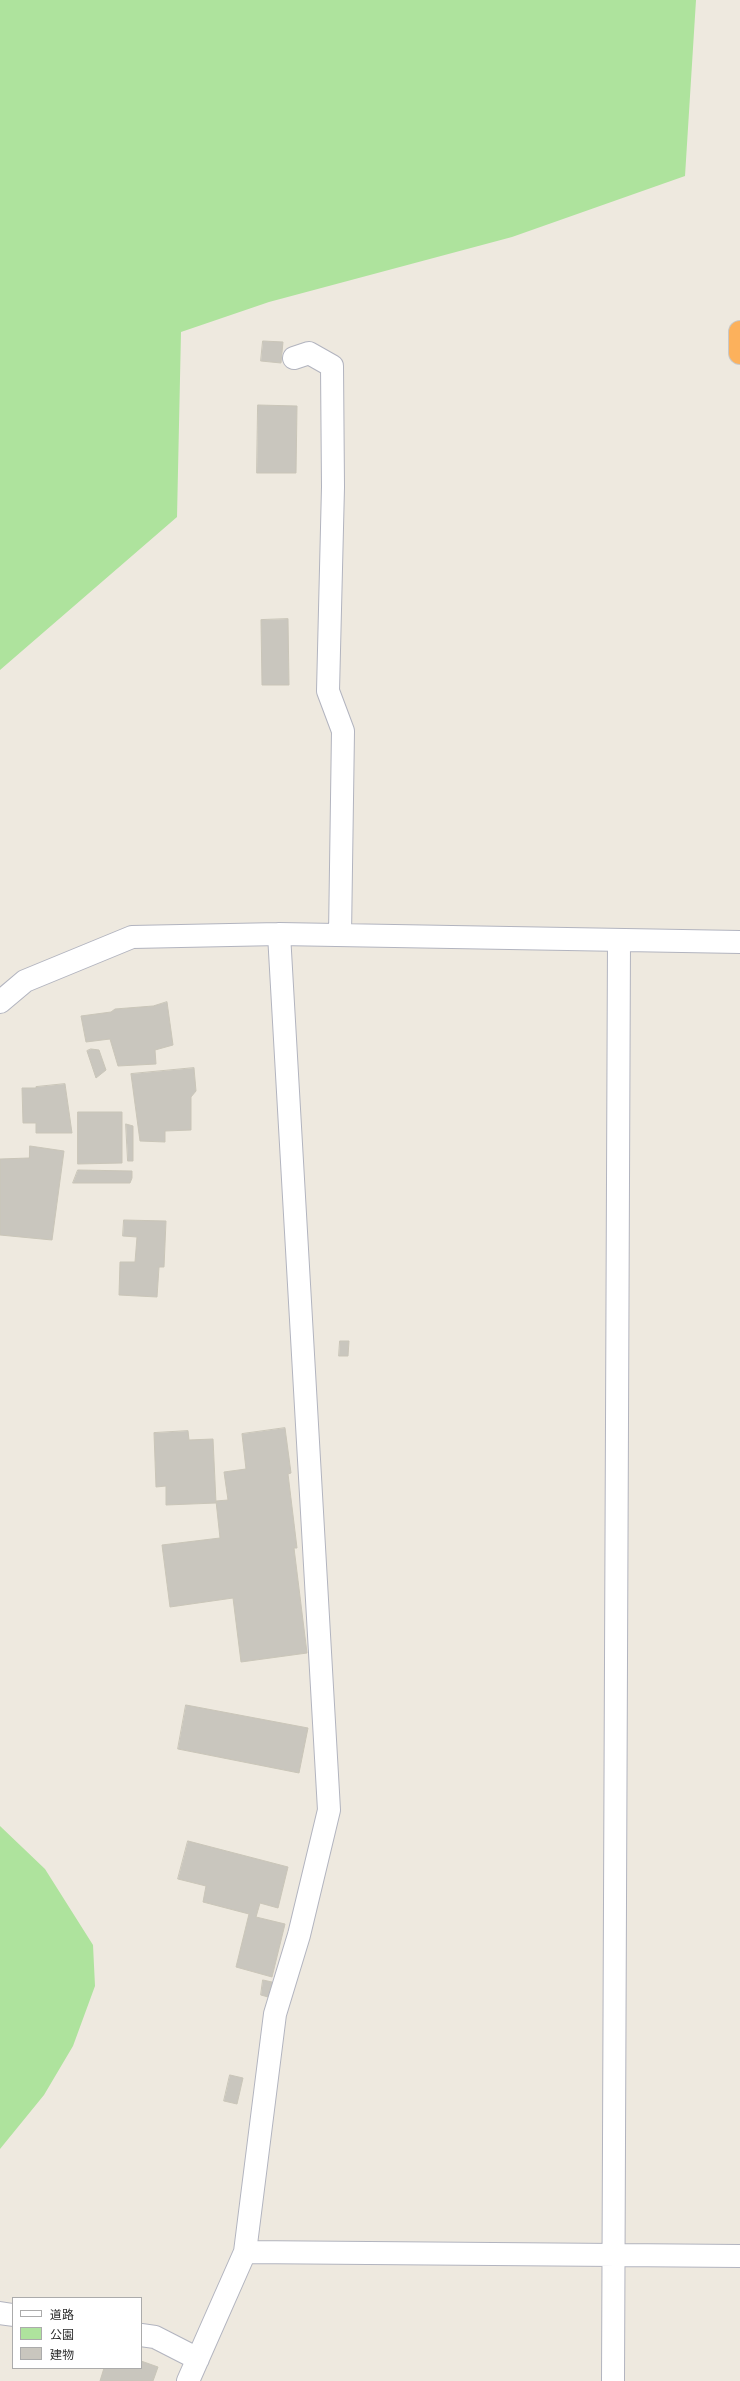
<!DOCTYPE html>
<html>
<head>
<meta charset="utf-8">
<style>
  body { margin:0 }
  #map { position:relative; width:740px; height:2381px; overflow:hidden; background:#eee9df; font-family:Mulish,"Noto Sans JP",sans-serif }
  canvas { display:block }
  .legend { position:absolute; left:12px; top:2297px; width:130px; height:72px; box-sizing:border-box; background:#fff; border:1px solid #ababab; margin:0; padding:5px 7px; list-style:none; font-size:12px; color:#2c2c2c }
  .legend li { display:flex; align-items:center; gap:8px; height:20px }
  .legend b { width:20px; border:1px solid #ababab }
</style>
</head>
<body>
<div id="map">
<canvas width="740" height="2381"></canvas>
<ul class="legend">
<li><b style="height:5px;background:#fff"></b>道路</li>
<li><b style="height:11px;background:#aee39d"></b>公園</li>
<li><b style="height:11px;background:#c9c6be"></b>建物</li>
</ul>
</div>
<script>
const context = document.querySelector('canvas').getContext('2d');
context.lineJoin = 'round';
function fillPath(path, color) { context.fillStyle = color; context.fill(path, 'evenodd'); }
function trace(path, color, width, dash) { context.strokeStyle = color; context.lineWidth = width; context.lineCap = dash ? 'butt' : 'round'; context.setLineDash(dash || []); context.stroke(path); }
const green = new Path2D(`
  M0,0H696L685,176L512,237L269,302L181,332L177,517L0,670Z
  M0,1826L45,1869L93,1945L95,1986L73,2046L44,2095L0,2149Z`);
const building = new Path2D(`
  M263,341L283,342L281,363L261,361Z
  M258,405L297,406L296,473H257Z
  M288,619L289,685H262L261,620Z
  M167,1002L173,1045L155,1050L156,1064L118,1066L110,1039L86,1042L81,1016L111,1012L115,1009L153,1006Z
  M91,1049L99,1050L106,1070L96,1078L87,1051Z
  M194,1068L196,1091L191,1097V1130L165,1131V1142L140,1141L131,1074Z
  M65,1084L72,1133H36V1123H23L22,1088H36V1087Z
  M78,1112H122V1163L78,1164Z
  M126,1124L133,1126V1161H128Z
  M30,1146L64,1151L52,1240L0,1235V1159L29,1158Z
  M78,1170L132,1171V1178L130,1183H73Z
  M124,1220L166,1221L164,1267H159L157,1297L119,1295L120,1262H135L137,1237L123,1236Z
  M340,1341H349L348,1356H339Z
  M285,1428L291,1473L288,1474L297,1548H294L307,1653L241,1662L233,1598L170,1607L162,1545L220,1538L216,1501L228,1500L224,1472L246,1469L242,1434Z
  M188,1431L189,1440L213,1439L216,1503L166,1505V1486L156,1487L154,1433Z
  M186,1705L308,1728L299,1773L178,1749Z
  M188,1841L288,1867L278,1908L260,1903L256,1917L285,1924L272,1977L236,1967L249,1914L203,1902L206,1886L178,1879Z
  M263,1980L272,1982L268,1997L261,1995Z
  M230,2075L243,2078L237,2104L224,2101Z
  M141,2361L158,2367L153,2381H100L104,2368H141Z`);
const street = new Path2D(`
  M294,358L309,353L332,366L333,487L328,691L343,731L340,935
  M0,1002L25,981L132,937L279,934
  M245,2252L740,2256
  M0,2313L13,2315
  M141,2335L155,2337L198,2359
  M188,2381L245,2252L275,2014L299,1935L329,1810L279,934L740,942
  M613,2381L619,941`);
const highway = new Path2D(`
  M740,332V353`);
fillPath(green, '#aee39d');
fillPath(building, '#c9c6be');
trace(building, '#c9c5b8', 1);
trace(street, '#b2b4bf', 24);
trace(highway, '#c8c8c8', 24);
trace(street, '#fff', 22);
trace(highway, '#fcb15c', 22);
</script>
</body>
</html>
